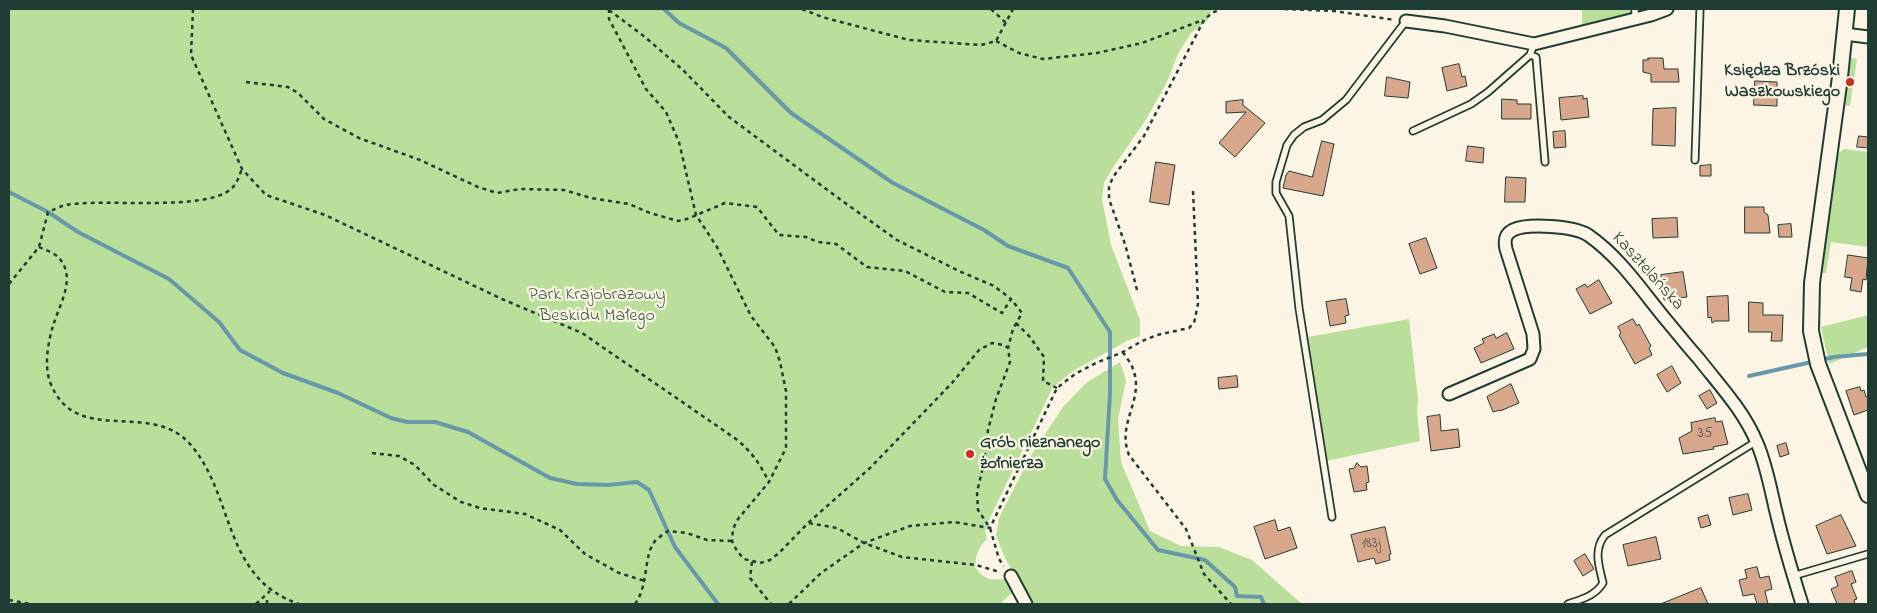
<!DOCTYPE html>
<html>
<head>
<meta charset="utf-8">
<style>
  body { margin:0 }
  #map { position:relative; width:1877px; height:613px; overflow:hidden; background:#fcf5e5; font-family:"Indie Flower",sans-serif }
  canvas { display:block }
  .frame { position:absolute; inset:0; border:10px solid #1f3d34; pointer-events:none }
</style>
</head>
<body>
<div id="map">
<canvas width="1877" height="613"></canvas>
<div class="frame"></div>
</div>
<script>
const context = document.querySelector('canvas').getContext('2d');
context.lineJoin = 'round';
function fillPath(path, color) { context.fillStyle = color; context.fill(path, 'evenodd'); }
function trace(path, color, width, dash) { context.strokeStyle = color; context.lineWidth = width; context.lineCap = dash ? 'butt' : 'round'; context.setLineDash(dash || []); context.stroke(path); }
function drawText(font, color, halo, rows, align = 'center') {
  context.font = font + ' "Indie Flower",sans-serif'; context.lineWidth = 4.5; context.setLineDash([]); context.textBaseline = 'middle'; context.strokeStyle = halo; context.fillStyle = color; for (const [text, x, y, turn = 0] of rows) {
    context.save(); context.translate(x, y); context.rotate((+turn || 0) * Math.PI / 180); context.textAlign = isNaN(turn) ? turn : align; if (halo) context.strokeText(text, 0, 0); context.fillText(text, 0, 0); context.restore();
  }
}
const green = new Path2D(`
  M9,9H1212L1207,21L1191,33L1178,54L1166,84L1145,121L1112,169L1104,183L1102,199L1111,245L1140,320V336L1127,341L1073,371L1053,387L988,522L985,532L987,539C978,548 976,554 975,567C986,581 991,581 1008,578L1014,591L1000,604H9Z
  M1582,9H1630V14L1582,26Z
  M1851,58L1857,59L1850,106L1845,105Z
  M1844,149L1868,152V247L1831,242L1826,273H1821L1839,153Z
  M1868,315V347L1829,364L1821,327Z
  M1409,319L1418,399L1417,412L1420,441L1326,461L1308,337Z
  M1120,362L1126,380L1118,419L1121,462L1150,531L1181,546L1219,547L1252,560L1302,604H1030L1004,556L996,535L999,518L1030,457L1063,407L1086,383Z`);
const stream = new Path2D(`
  M664,9L679,23L726,48L791,113L893,183L984,230L1008,246L1068,268L1110,332V393L1105,479L1117,500L1158,550L1205,560L1235,587L1237,596L1261,597L1264,604
  M9,192L48,212L78,232L169,279L219,322L240,350L283,373L338,393L391,418L407,422H435L468,432L550,478L577,484L608,485L637,482L649,490L675,547L718,604
  M1749,376L1834,357L1868,354`);
const building = new Path2D(`
  M1648,58H1663L1664,69H1678L1679,82H1651V74L1643,72V60H1648Z
  M1459,64L1462,77L1465,76L1467,86L1447,91L1442,68Z
  M1387,77L1410,82L1408,98L1385,96Z
  M1755,81L1777,82V106L1754,105Z
  M1583,96V99L1587,98L1589,117L1561,120L1559,98Z
  M1502,99L1517,100V104H1531V119H1502Z
  M1243,100V105L1265,123L1235,157L1219,143L1246,112L1226,113V102Z
  M1676,108L1675,146L1652,145L1653,109Z
  M1565,131L1566,147L1554,148L1553,132Z
  M1859,136L1868,137V148L1857,147Z
  M1322,141L1334,144L1323,196L1283,188L1286,175L1289,171L1312,177Z
  M1468,146L1484,148L1483,163L1466,161Z
  M1156,162L1175,165L1169,205L1150,202Z
  M1711,165V176H1700V166Z
  M1506,177L1526,178L1525,202H1505Z
  M1745,207H1764V212L1768,215L1770,233H1745Z
  M1677,218L1678,237L1653,238L1652,219Z
  M1791,224L1792,237H1779L1778,225Z
  M1426,238L1437,268L1420,274L1409,244Z
  M1848,255L1868,258L1866,280L1863,279L1861,292L1850,290L1852,278L1845,277Z
  M1683,272L1687,297L1664,300L1661,275Z
  M1599,280L1612,303L1590,314L1576,289L1585,284L1587,287Z
  M1728,296L1729,321H1715L1712,323L1711,317L1708,318L1707,297Z
  M1346,299L1349,315L1345,316L1346,323L1330,326L1326,302Z
  M1749,302L1763,303V315H1783L1782,341H1771L1772,332H1749Z
  M1633,319L1637,326L1639,324L1651,346L1649,348L1652,355L1635,364L1619,335L1621,333L1618,327Z
  M1507,333L1514,349L1481,363L1474,348L1484,343L1482,339L1494,334L1496,338Z
  M1672,366L1681,383L1667,392L1657,375Z
  M1237,376L1238,387L1219,389L1218,378Z
  M1511,384L1519,403L1500,411V410L1493,412L1487,397Z
  M1860,387L1861,391L1864,390L1866,397H1868V410L1854,415L1846,391Z
  M1710,390L1717,403L1707,409L1699,396Z
  M1440,415L1441,431L1458,429L1460,447L1431,451L1427,417Z
  M1715,418L1716,422L1722,421L1728,444L1713,447L1714,449L1683,454L1679,438L1692,431L1691,423Z
  M1786,443L1789,454L1780,457L1777,446Z
  M1357,463L1361,467L1367,466L1369,482L1366,483L1367,490L1354,492L1349,469L1354,468Z
  M1748,494L1752,510L1733,515L1729,498Z
  M1708,515L1711,525L1701,528L1698,518Z
  M1841,515L1856,546L1827,554L1816,526Z
  M1275,520L1278,531L1290,527L1297,548L1265,559L1254,527Z
  M1385,527L1391,554L1389,555L1390,560L1376,564L1374,558L1358,562L1351,535Z
  M1656,537L1661,559L1628,566L1623,545Z
  M1585,554L1594,569L1583,576L1574,561Z
  M1757,567L1760,578L1769,576L1772,589L1765,591L1768,604H1757L1754,594L1743,596L1739,580L1747,578L1745,570Z
  M1852,571L1856,582L1851,584L1857,599L1854,600L1855,604H1837L1831,589L1838,586L1835,577Z
  M1701,588L1708,604H1661Z`);
const path = new Path2D(`
  M193,9L191,55L242,169L266,195L325,215L502,299L582,333L736,439C752,452 760,464 769,482
  M609,9V19L646,89L666,112L679,142L696,215L717,247L751,316L775,347L780,362L786,391V448L769,482L738,519L733,529L732,541L737,551L744,559L760,563L770,560L779,553L808,523L870,468L952,383L979,350L992,343L1004,345L1008,348L1010,362L996,399L988,430L984,463L977,492L978,510L990,528L999,559L1004,566
  M802,9L822,17L909,40L981,45L996,41L1013,9
  M991,9L1006,23
  M1284,9L1334,11L1395,20
  M609,10L645,37L683,70L729,117L841,200L897,240L959,271L994,286L1011,299
  M996,41L1019,53L1043,59L1097,53L1142,43L1203,20
  M246,82L288,87L298,93L324,119L359,138L420,160L478,187L497,193L520,189L564,190L591,198L629,204L650,213L678,221L687,219L725,203L757,207L779,235L806,237L818,242L836,244L867,267L905,271L945,292L968,293L1002,313L1011,299L1022,313L1013,329L1008,348
  M39,247C45,250 55,253 59,258C77,278 59,305 53,326C48,342 44,366 50,382C75,448 150,399 190,444C235,495 222,578 299,604
  M9,284L39,247L48,212C54,210 60,206 66,205C103,198 205,212 231,189C237,184 239,176 242,169
  M1137,290L1125,244L1109,199V187L1113,177L1144,136L1204,20L1212,13L1221,9
  M1016,323L1030,337L1044,357L1043,381L1057,388
  M1123,352C1126,357 1131,363 1133,369C1145,400 1116,423 1129,455L1186,529L1204,574L1231,604
  M372,453L399,456L415,465L434,485L461,502L480,508L525,514L560,530L585,554L619,573L645,581
  M809,523L837,528L864,543L902,557L976,565L1000,572
  M752,562L750,578L771,604
  M9,600L30,604
  M256,604L270,591
  M267,604V596
  M635,604C649,585 643,556 655,541C659,537 664,534 668,531L687,533L707,540L732,541
  M789,604L821,573L864,543L910,526L954,522L990,528L1057,388L1075,374L1096,363L1123,352L1142,341L1157,335L1189,328L1194,323L1198,304L1193,190`);
const service = new Path2D(`
  M1635,9V19
  M1530,55L1536,57L1545,162
  M1413,131L1471,104L1488,92L1530,55L1534,44
  M1695,160L1700,9
  M1332,517L1299,308L1289,216L1276,193V182L1287,145L1294,135L1304,127L1322,120L1346,100L1406,21
  M1793,576L1868,554
  M1568,604C1582,599 1595,596 1603,583C1599,566 1593,550 1605,535L1757,441`);
const minor = new Path2D(`
  M1406,21L1445,26L1534,44L1651,15L1667,9
  M1845,34L1868,37
  M1449,394L1530,359L1534,349L1533,334L1506,249C1504,240 1505,234 1513,230C1528,223 1574,226 1588,235C1621,258 1642,291 1667,321C1678,334 1688,347 1699,359C1720,386 1744,411 1757,443C1767,466 1771,492 1777,516C1784,546 1793,575 1802,604
  M1011,576L1026,604`);
const tertiary = new Path2D(`
  M1847,9L1840,77L1812,283L1811,331L1818,364L1868,495`);
const markers = [
  [1850,82,5,"#c8321e"],
  [970,454,5,"#c8321e"]
];
const numberNames = [
  ["35",1705,435],
  ["183j",1371,545]
];
const poiNames = [
  ["Księdza Brzóski",1840,72],
  ["Waszkowskiego",1840,93],
  ["Grób nieznanego",980,444,"left"],
  ["żołnierza",980,465,"left"]
];
const streetNames = [
  ["Kasztelańska",1647,272,48]
];
const parkNames = [
  ["Park Krajobrazowy",597,296],
  ["Beskidu Małego",597,317]
];
fillPath(green, '#b9df9a');
trace(stream, '#6898aa', 4);
fillPath(building, '#d9a78c');
trace(building, '#1f3d34', 1);
trace(service, '#1f3d34', 9);
trace(minor, '#1f3d34', 15);
trace(tertiary, '#1f3d34', 18);
trace(path, '#1f3d34', 2.5, [4, 4]);
trace(service, '#fcf5e5', 5.5);
trace(minor, '#fcf5e5', 11);
trace(tertiary, '#fcf5e5', 14);
for (const [x, y, r, color] of markers) { const dot = new Path2D(); dot.arc(x, y, r, 0, 2 * Math.PI); context.fillStyle = color; context.fill(dot); trace(dot, '#fcf5e5', 2); }
drawText('15px', '#4e584a', null, numberNames);
drawText('bold 18px', '#1f3d34', '#fcf5e5', poiNames, 'right');
drawText('18px', '#1f3d34', '#fcf5e5', streetNames);
drawText('18px', '#3e5d48', '#fcf5e5', parkNames);
</script>
</body>
</html>
